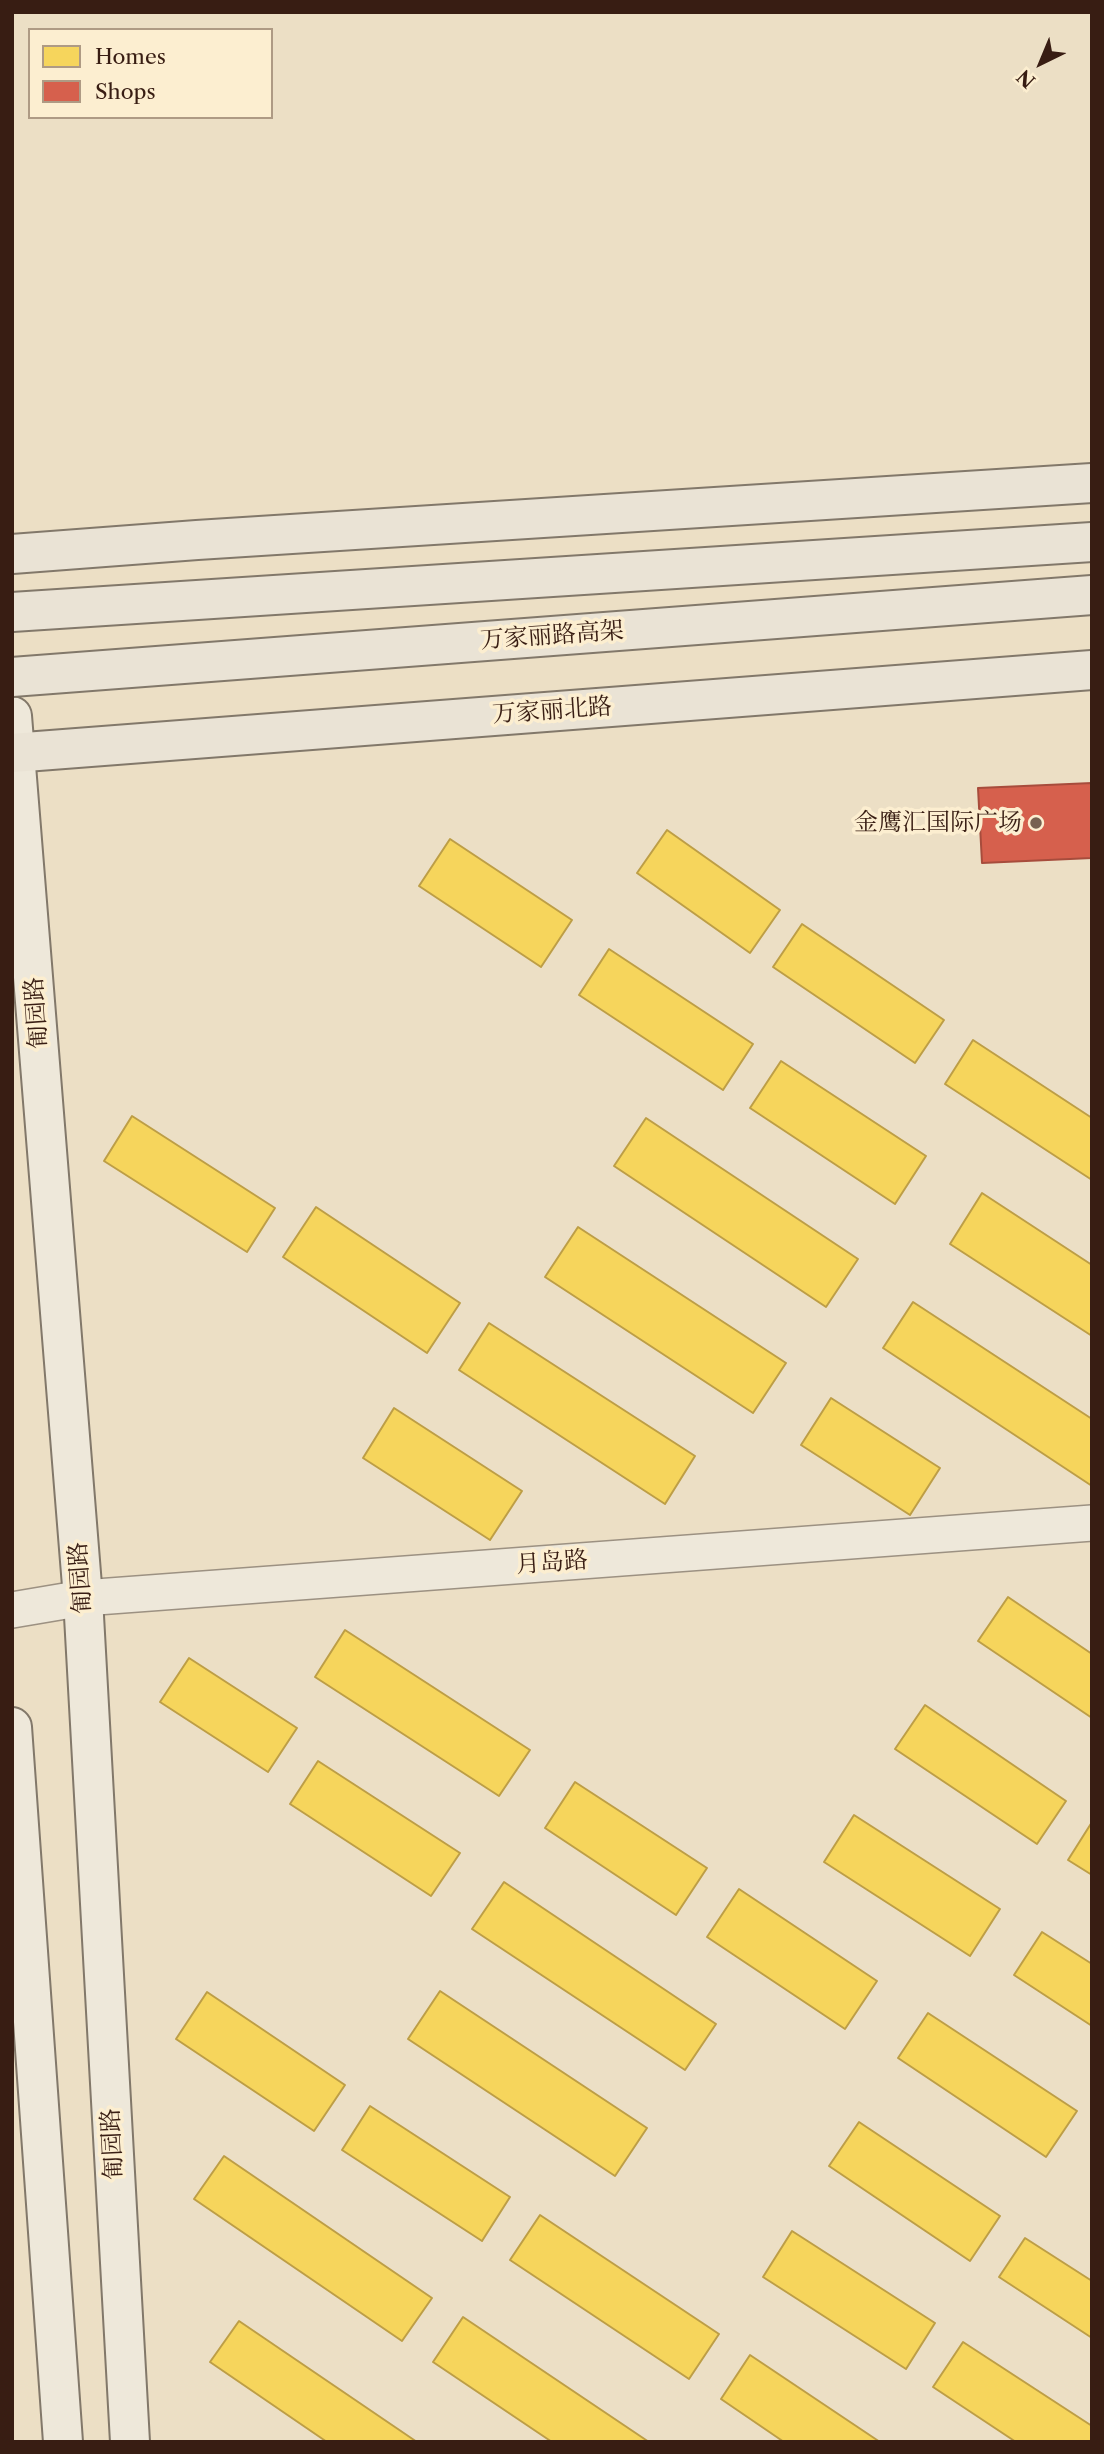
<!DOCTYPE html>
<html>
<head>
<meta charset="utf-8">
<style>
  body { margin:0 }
  #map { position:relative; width:1104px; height:2454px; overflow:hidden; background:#ecdfc5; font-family:"Libre Caslon Text",serif }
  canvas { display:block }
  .frame { position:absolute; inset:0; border:14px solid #381d13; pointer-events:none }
  .legend { position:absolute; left:28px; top:28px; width:245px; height:91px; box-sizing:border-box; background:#fceed0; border:2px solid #ae9a84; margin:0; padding:9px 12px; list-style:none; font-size:21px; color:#381d13 }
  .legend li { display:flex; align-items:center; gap:14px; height:35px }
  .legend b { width:35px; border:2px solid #ae9a84 }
  .north { position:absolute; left:1006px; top:28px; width:70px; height:70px; -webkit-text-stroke:5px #fceed0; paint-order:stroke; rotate:223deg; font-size:19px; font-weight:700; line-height:28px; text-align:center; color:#381d13 }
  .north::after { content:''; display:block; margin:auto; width:24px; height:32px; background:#381d13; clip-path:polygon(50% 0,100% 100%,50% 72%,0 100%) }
</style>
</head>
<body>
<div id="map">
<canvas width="1104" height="2454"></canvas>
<div class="frame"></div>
<ul class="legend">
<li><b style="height:19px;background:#f6d55c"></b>Homes</li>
<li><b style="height:19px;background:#d6604d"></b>Shops</li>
</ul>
<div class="north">N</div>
</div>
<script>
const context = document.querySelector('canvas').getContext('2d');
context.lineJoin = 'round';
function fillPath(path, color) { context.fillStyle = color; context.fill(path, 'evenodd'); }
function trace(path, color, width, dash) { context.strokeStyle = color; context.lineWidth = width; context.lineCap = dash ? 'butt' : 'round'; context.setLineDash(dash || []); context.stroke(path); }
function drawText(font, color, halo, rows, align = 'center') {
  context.font = font + ' "Libre Caslon Text","Noto Serif SC",serif'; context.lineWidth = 7; context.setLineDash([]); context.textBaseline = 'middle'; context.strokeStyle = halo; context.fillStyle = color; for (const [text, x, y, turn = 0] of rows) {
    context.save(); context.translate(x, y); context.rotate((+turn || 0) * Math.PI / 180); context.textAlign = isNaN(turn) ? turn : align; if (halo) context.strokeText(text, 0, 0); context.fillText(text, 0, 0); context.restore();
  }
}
const homes = new Path2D(`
  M667,830L780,910L750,953L637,873Z
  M450,839L572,920L541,967L419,886Z
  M802,924L944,1020L915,1063L773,967Z
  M609,949L753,1044L723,1090L579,995Z
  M973,1040L1092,1118V1180L945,1084Z
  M781,1061L926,1156L895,1204L750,1108Z
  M132,1116L275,1208L247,1252L104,1161Z
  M646,1118L858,1259L826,1307L614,1166Z
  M982,1193L1092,1265V1336L950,1244Z
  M316,1207L460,1303L427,1353L283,1257Z
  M578,1227L786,1363L753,1413L545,1277Z
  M913,1302L1092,1419V1486L883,1348Z
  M489,1323L695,1456L665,1504L459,1370Z
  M831,1398L940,1468L910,1515L801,1445Z
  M394,1408L522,1491L490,1540L363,1458Z
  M1008,1597L1092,1654V1718L978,1641Z
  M345,1630L530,1750L499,1796L315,1677Z
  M189,1658L297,1728L268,1772L160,1702Z
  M925,1705L1066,1801L1037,1844L895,1749Z
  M318,1761L460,1853L431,1896L290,1804Z
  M575,1782L707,1868L676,1915L545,1828Z
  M854,1815L1000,1909L970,1956L824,1862Z
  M1092,1822V1875L1068,1860Z
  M504,1882L716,2024L685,2070L472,1929Z
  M739,1889L877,1981L845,2029L707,1937Z
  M1042,1932L1092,1964V2026L1014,1975Z
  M440,1991L647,2128L615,2176L408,2039Z
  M207,1992L345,2085L314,2131L176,2039Z
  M928,2013L1077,2111L1046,2157L898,2058Z
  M370,2106L510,2197L482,2241L342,2150Z
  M859,2122L1000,2216L970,2261L829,2166Z
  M224,2156L432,2298L402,2341L194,2199Z
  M540,2215L719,2334L689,2379L510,2260Z
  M792,2231L935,2323L906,2369L763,2277Z
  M1025,2238L1092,2281V2338L999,2277Z
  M463,2317L649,2442H552L433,2362Z
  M239,2321L417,2442H327L210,2362Z
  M963,2342L1092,2426V2442H1016L933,2387Z
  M750,2355L880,2442H784L721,2399Z`);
const shops = new Path2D(`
  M1092,783V858L982,863L978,788Z`);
const minor = new Path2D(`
  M12,1610L83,1598L1092,1523`);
const secondary = new Path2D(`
  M12,716L83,1598L130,2442
  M12,1727L63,2442`);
const primary = new Path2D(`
  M12,554L197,540L1092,483
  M12,753L1092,670`);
const trunk = new Path2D(`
  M12,612L1092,542`);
const trunkBridge = new Path2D(`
  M12,677L1092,595`);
const markers = [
  [1036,823,7,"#776151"]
];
const streetNames = [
  ["万家丽路高架",552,636,-4],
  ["万家丽北路",552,711,-4],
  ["匍园路",37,1013,-94],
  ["月岛路",552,1563,-4],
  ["匍园路",81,1578,-94],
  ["匍园路",113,2144,-93]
];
const poiNames = [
  ["金鹰汇国际广场",1022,823]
];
fillPath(homes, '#f6d55c');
trace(homes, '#bd9e46', 2);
fillPath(shops, '#d6604d');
trace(shops, '#a74c3c', 2);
trace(minor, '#9c9182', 38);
trace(secondary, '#82786a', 42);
trace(primary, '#82786a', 42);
trace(trunk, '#82786a', 42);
trace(minor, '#eee8da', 35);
trace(secondary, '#eee8da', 38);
trace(primary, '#eae3d5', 38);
trace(trunk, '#eae3d5', 38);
trace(trunkBridge, '#82786a', 42, []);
trace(trunkBridge, '#eae3d5', 38);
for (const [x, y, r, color] of markers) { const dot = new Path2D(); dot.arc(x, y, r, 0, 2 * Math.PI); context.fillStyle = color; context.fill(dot); trace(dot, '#fceed0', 2.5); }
drawText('24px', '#381d13', '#fceed0', streetNames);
drawText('24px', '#381d13', '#fceed0', poiNames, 'right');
</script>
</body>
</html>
